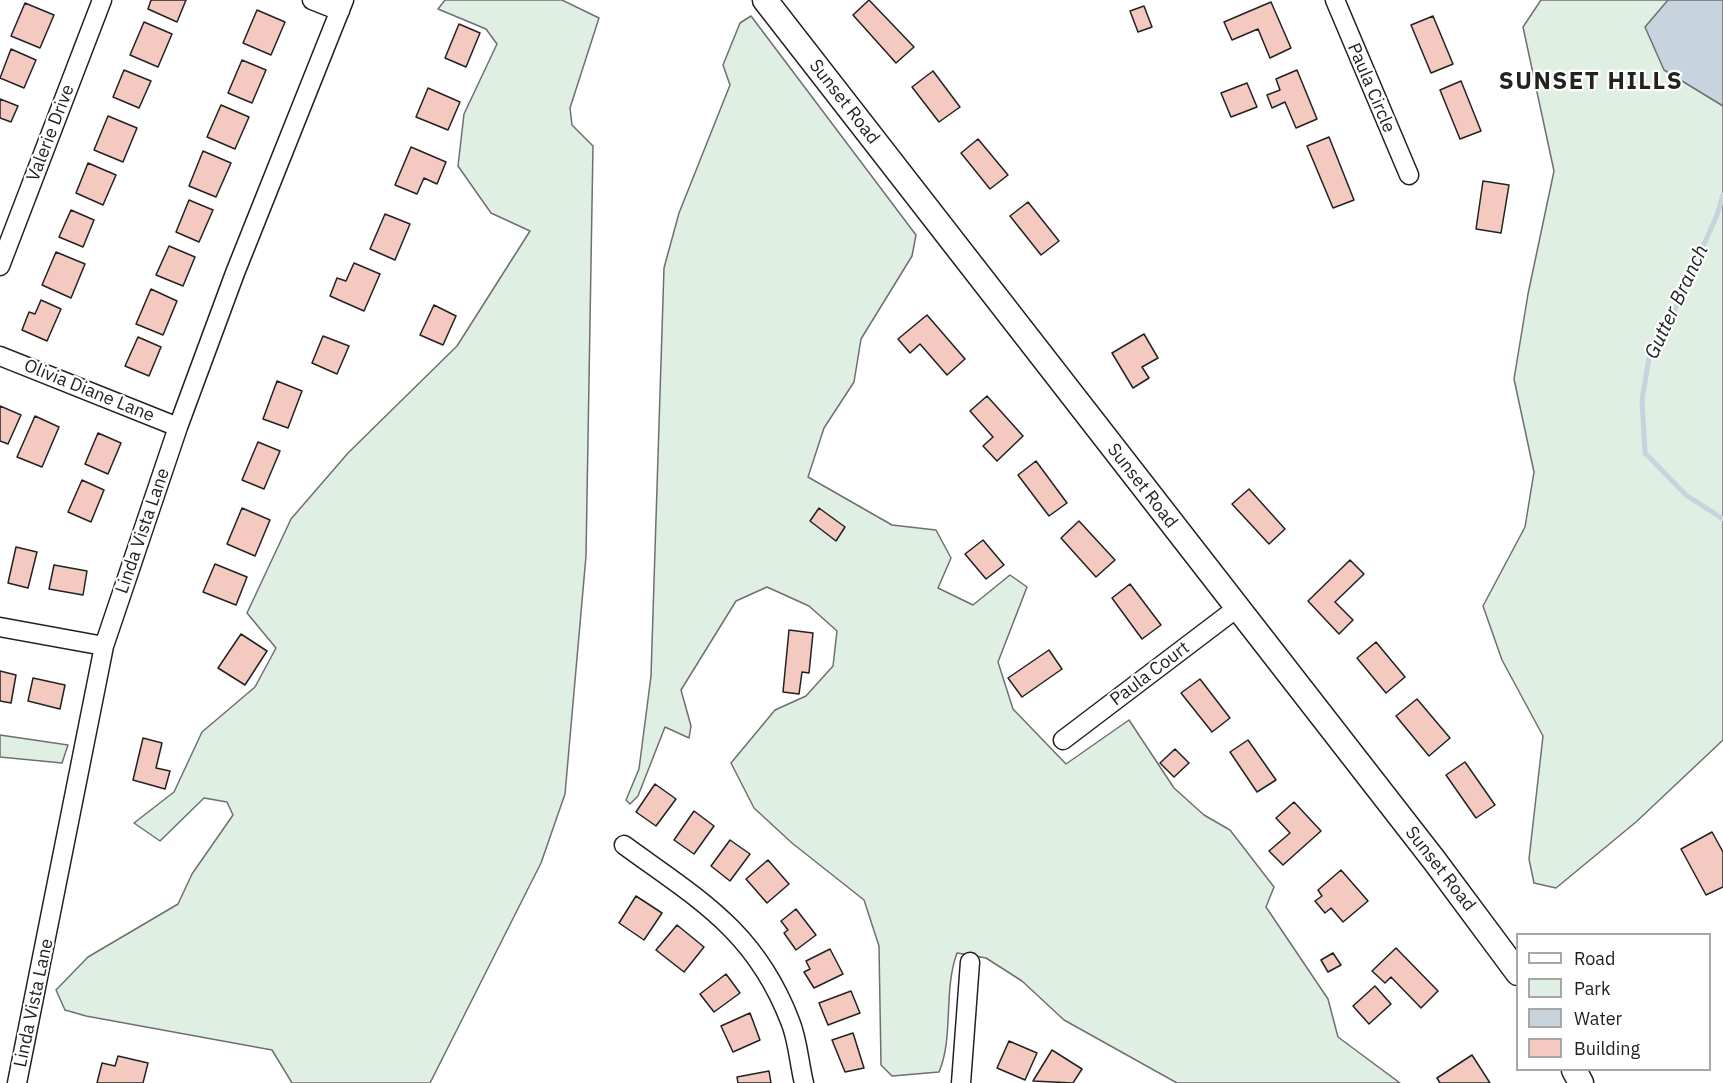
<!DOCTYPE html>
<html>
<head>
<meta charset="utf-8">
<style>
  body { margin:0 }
  #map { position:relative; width:1723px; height:1083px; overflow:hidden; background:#fff; font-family:"IBM Plex Sans",sans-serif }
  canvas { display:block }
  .legend { position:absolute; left:1516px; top:933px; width:195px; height:138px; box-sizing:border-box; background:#fff; border:2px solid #a7a7a7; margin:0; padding:8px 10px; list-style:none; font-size:18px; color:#222 }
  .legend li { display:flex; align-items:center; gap:12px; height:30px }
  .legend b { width:30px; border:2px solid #a7a7a7 }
</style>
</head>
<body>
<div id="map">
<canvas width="1723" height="1083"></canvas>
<ul class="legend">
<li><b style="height:8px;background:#fff"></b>Road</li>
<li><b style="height:16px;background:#e0efe3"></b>Park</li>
<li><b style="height:16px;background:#c7d3dd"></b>Water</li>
<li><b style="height:16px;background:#f3c9c0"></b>Building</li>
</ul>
</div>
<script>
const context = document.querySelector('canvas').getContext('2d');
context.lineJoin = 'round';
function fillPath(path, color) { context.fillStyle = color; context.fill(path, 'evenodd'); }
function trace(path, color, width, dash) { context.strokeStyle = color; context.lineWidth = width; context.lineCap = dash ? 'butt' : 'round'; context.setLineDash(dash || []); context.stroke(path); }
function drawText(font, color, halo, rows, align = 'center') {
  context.font = font + ' "IBM Plex Sans",sans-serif'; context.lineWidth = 4.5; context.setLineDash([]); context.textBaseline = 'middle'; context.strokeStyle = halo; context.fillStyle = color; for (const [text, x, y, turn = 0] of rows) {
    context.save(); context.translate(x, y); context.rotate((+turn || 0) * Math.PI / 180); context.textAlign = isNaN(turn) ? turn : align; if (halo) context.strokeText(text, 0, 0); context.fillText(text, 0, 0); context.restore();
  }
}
const green = new Path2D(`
  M445,0H562L599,18L570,108L572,125L593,146L586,556L565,794L541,863L430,1083H292L272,1050L86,1016L65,1010L56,990L88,957L178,904L192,874L233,815L227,802L204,798L160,841L134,823L174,792L202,732L255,687L276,648L247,613L291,519L348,453L457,346L530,231L491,213L458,166L464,114L497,44L486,29L438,9Z
  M1541,0H1723V740L1636,822L1556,888L1534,883L1529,859L1543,736L1502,660L1483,606L1525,527L1534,472L1514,379L1528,294L1554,171L1523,27Z
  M751,16L916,235L912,256L861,339L854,382L824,428L808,477L892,525L936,530L951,558L938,588L973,605L1010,575L1027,587L998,662L1013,709L1066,764L1129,720L1174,788L1204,815L1230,830L1274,887L1266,907L1328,999L1338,1037L1400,1083H1177L1064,1020L1022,981L986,958L957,953C943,991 954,1037 939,1072L892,1076L881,1065L879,946L864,900L792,843L754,808L731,763L775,710L806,696L833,666L837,631L809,606L767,587L736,601L681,690L691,726L689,738L665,727L638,796L630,804L626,800L639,769L651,676L664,268L679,213L730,85L723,65L740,23Z
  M0,735L68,745L62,763L0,757Z`);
const water = new Path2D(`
  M1668,0H1723V106L1664,70L1645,27Z`);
const stream = new Path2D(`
  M1723,195L1717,215L1672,316L1649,358L1642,400L1645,453L1686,495L1723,519`);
const building = new Path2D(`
  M151,0H186L177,22L148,9Z
  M869,0L914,47L896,63L853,15Z
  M1271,2L1291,48L1270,58L1258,29L1232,40L1224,22Z
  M25,3L54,15L40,48L11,36Z
  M1144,6L1152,27L1138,32L1130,11Z
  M257,10L285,22L271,55L243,43Z
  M1433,16L1453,64L1431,73L1411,25Z
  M144,22L172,34L158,67L130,55Z
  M459,24L480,33L466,67L445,58Z
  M11,49L36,60L24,88L0,78Z
  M242,60L266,70L252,103L228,93Z
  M124,70L151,81L139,108L113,97Z
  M1297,70L1317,119L1296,128L1285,102L1272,108L1267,95L1280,90L1276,79Z
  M933,71L960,107L939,122L912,87Z
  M1461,81L1481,131L1460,139L1440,90Z
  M1247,83L1257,107L1231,117L1221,93Z
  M428,88L460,102L448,130L416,117Z
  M0,99L18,106L11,122L0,118Z
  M221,105L249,117L235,149L207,137Z
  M108,116L137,128L123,162L94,150Z
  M1329,137L1354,200L1333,208L1307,146Z
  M978,139L1008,175L990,189L961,153Z
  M411,147L446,162L437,184L424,178L417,194L395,185Z
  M203,151L231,163L216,197L189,186Z
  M88,163L116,175L103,205L76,193Z
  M1483,181L1509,185L1501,233L1476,229Z
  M189,200L213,210L199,242L176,232Z
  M1028,202L1059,241L1041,255L1010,216Z
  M71,210L94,220L83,247L59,237Z
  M385,214L410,224L395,260L370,249Z
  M169,246L195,257L183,286L156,275Z
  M56,252L85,264L71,298L42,285Z
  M354,263L380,274L364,311L330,296L337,278L346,281Z
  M151,289L177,301L163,335L136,324Z
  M41,300L61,309L47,341L22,330L29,312L35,314Z
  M434,305L456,316L443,345L420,335Z
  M927,315L965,359L947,375L920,344L910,353L898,339Z
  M1144,334L1158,358L1142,367L1149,378L1133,388L1112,353Z
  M323,336L349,346L337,374L312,363Z
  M138,337L161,347L149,376L125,366Z
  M277,381L302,391L288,428L263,419Z
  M987,396L1023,436L997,461L983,446L993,437L970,411Z
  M0,406L21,415L8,444L0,441Z
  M35,416L59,427L42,467L17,457Z
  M98,433L121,443L108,474L85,464Z
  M258,442L280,451L264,489L242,480Z
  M1036,461L1067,503L1049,516L1018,475Z
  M82,480L104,490L91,522L68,512Z
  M1249,489L1285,529L1269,544L1232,504Z
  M242,508L270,520L255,556L227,544Z
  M819,508L845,527L836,541L810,521Z
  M1079,521L1115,560L1096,577L1061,538Z
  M983,540L1004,565L986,579L965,554Z
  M16,547L37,552L28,588L8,583Z
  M1350,560L1364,574L1335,602L1353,620L1339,634L1308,601Z
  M215,564L247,577L236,605L203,592Z
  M54,565L87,571L83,595L49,589Z
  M1130,584L1161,625L1142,639L1112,598Z
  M789,630L813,633L809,673L802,672L799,694L783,692Z
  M241,634L267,651L245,685L218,668Z
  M1376,642L1405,677L1386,693L1357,658Z
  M1049,650L1062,669L1022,697L1008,678Z
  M0,671L16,675L11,703L0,701Z
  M33,678L65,685L60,709L28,701Z
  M1200,679L1230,718L1212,732L1181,693Z
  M1417,699L1450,738L1429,756L1396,716Z
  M143,738L162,743L156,768L170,771L165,789L133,780Z
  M1248,740L1276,780L1257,792L1230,752Z
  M1175,749L1189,763L1174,777L1160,763Z
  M1465,762L1495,805L1476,818L1446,775Z
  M655,784L676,799L656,826L636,812Z
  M1294,802L1321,831L1283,865L1269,851L1290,833L1276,818Z
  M694,811L714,826L694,854L674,840Z
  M1712,832L1723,852V887L1706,895L1681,849Z
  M730,840L750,854L730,881L711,866Z
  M768,860L789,884L767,903L746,879Z
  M1341,870L1368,901L1343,922L1331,908L1325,913L1315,901L1322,896L1318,890Z
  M636,896L662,913L644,940L619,923Z
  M796,909L816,935L796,950L784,933L788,930L781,921Z
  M677,925L704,947L684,972L656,950Z
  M1396,948L1438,991L1421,1008L1391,977L1385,983L1372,971Z
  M830,949L843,974L814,988L804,972L810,969L806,961Z
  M1333,953L1341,965L1328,972L1321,960Z
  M726,974L740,993L714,1012L700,994Z
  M1375,986L1391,1004L1369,1024L1353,1006Z
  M851,991L860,1013L828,1025L819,1003Z
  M750,1013L760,1040L733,1052L721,1026Z
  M853,1033L864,1068L845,1072L832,1040Z
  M1009,1041L1037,1053L1025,1080L997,1068Z
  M1052,1050L1082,1069L1073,1083L1033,1081Z
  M1472,1055L1490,1083H1440L1437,1078Z
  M118,1056L148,1063L143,1083H97L102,1063L115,1066Z
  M769,1071L771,1083H738L737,1077Z`);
const minor = new Path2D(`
  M312,0L340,11
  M1335,0L1409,175
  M0,266L102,0
  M0,356L178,427
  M0,627L104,646
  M1063,740L1237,608
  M624,845C698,899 755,930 790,1021C798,1040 799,1063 804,1083
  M17,1083L104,646L178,427L235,273L344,0
  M961,1083L970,962`);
const major = new Path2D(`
  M765,0L1434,860L1518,973
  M1574,1070L1581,1083`);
const streetNames = [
  ["Paula Circle",1371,88,67],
  ["Sunset Road",844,102,52],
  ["Valerie Drive",51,133,-69],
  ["Olivia Diane Lane",89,391,22],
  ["Sunset Road",1142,486,52],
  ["Linda Vista Lane",143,531,-71],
  ["Paula Court",1150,674,-37],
  ["Sunset Road",1440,869,52],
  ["Linda Vista Lane",34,1003,-78]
];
const waterNames = [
  ["Gutter Branch",1677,302,-65]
];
const districtNames = [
  ["SUNSET HILLS",1591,82]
];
fillPath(green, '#e0efe3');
trace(green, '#6f6f6f', 1.5);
fillPath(water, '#c7d3dd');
trace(water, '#6f6f6f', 1.5);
trace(stream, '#c7d3dd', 5);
fillPath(building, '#f3c9c0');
trace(building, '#222', 1.5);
trace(minor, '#222', 21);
trace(major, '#222', 27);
trace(minor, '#fff', 18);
trace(major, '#fff', 24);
drawText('18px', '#222', '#fff', streetNames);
drawText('italic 20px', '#222', '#fff', waterNames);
context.letterSpacing = '1.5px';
drawText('bold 24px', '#222', '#fff', districtNames);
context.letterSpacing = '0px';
</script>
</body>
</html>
